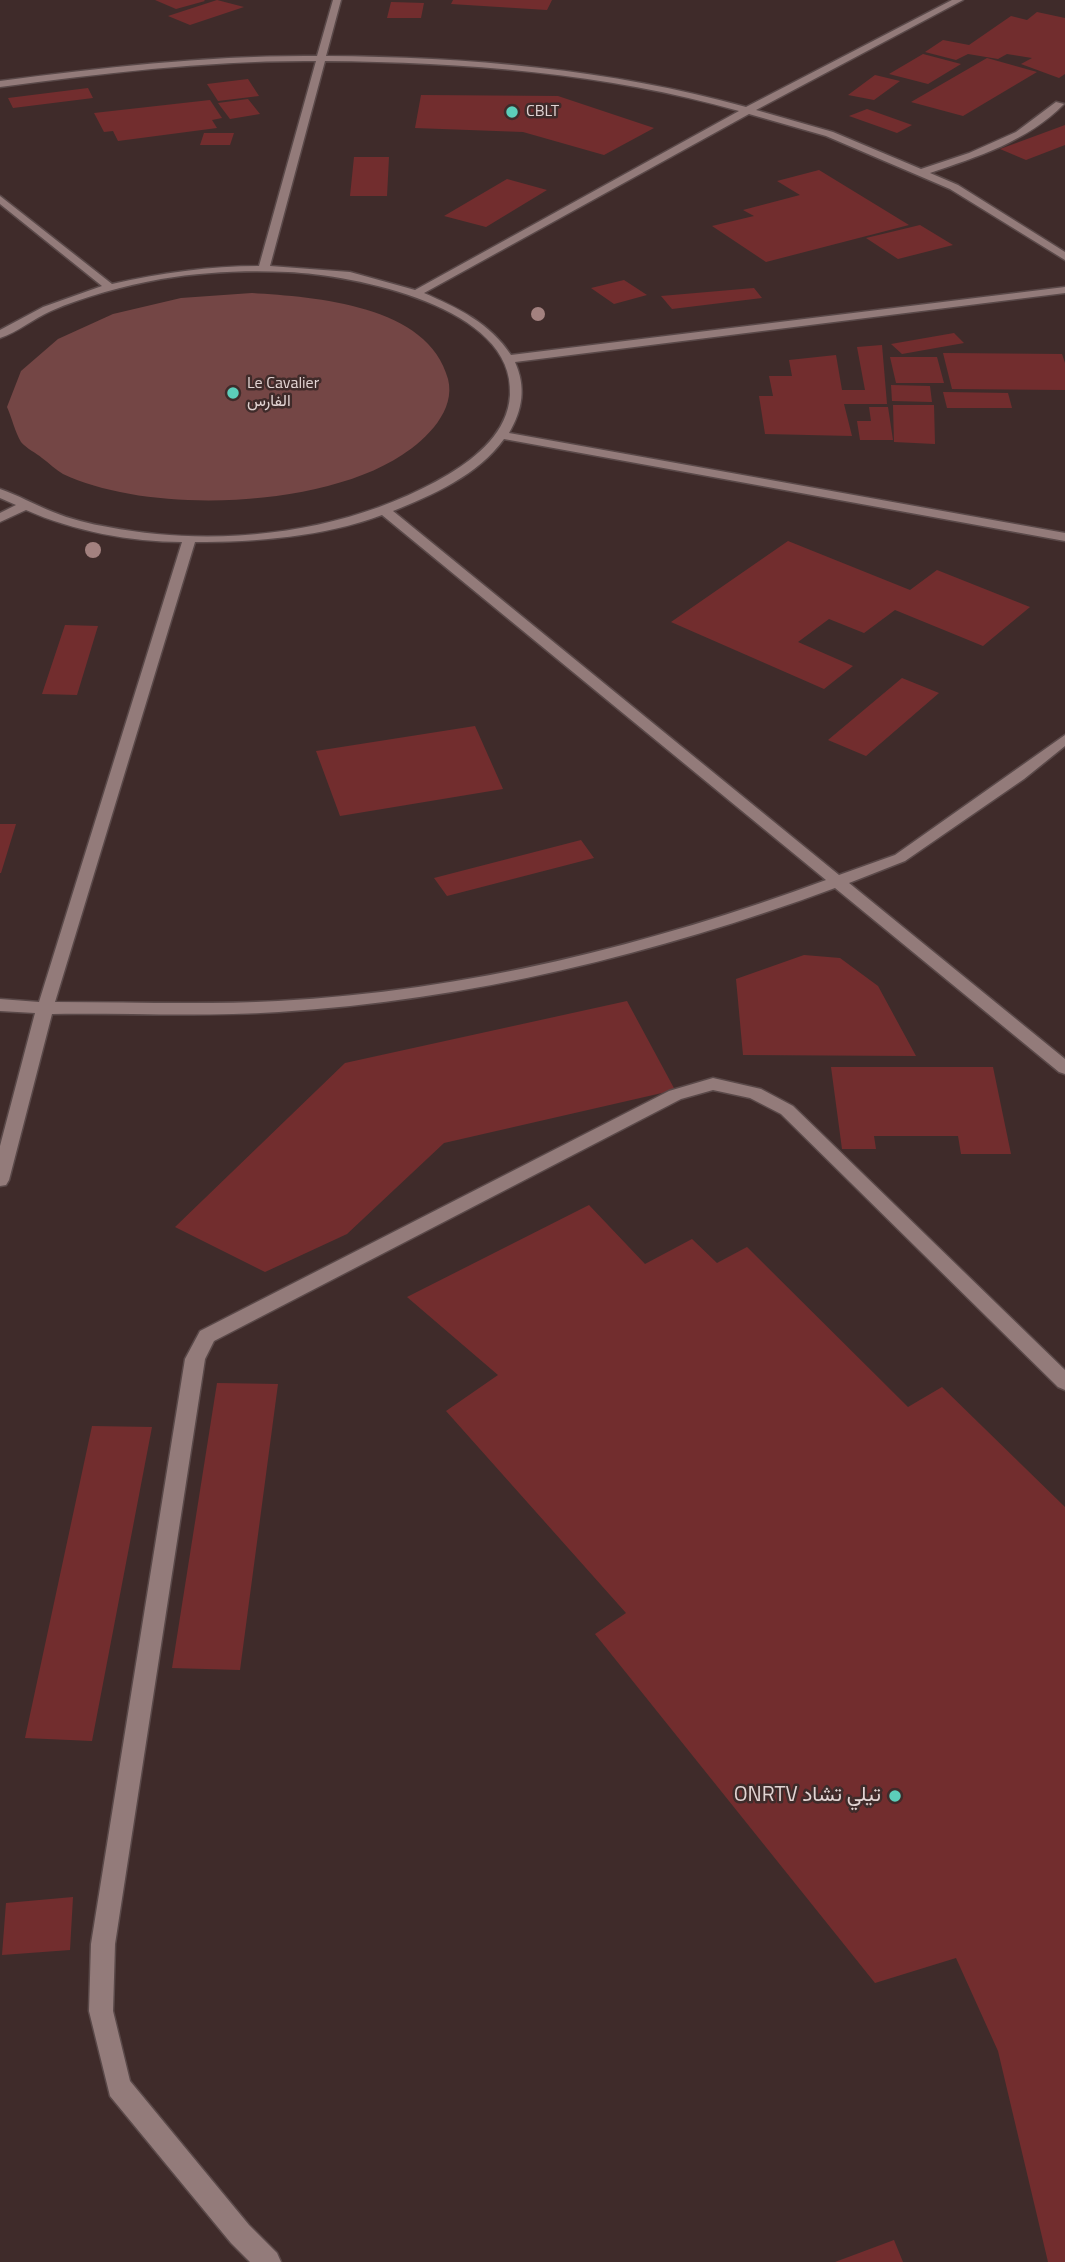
<!DOCTYPE html>
<html>
<head>
<meta charset="utf-8">
<style>
  body { margin:0 }
  canvas { display:block; background:#3f2b2a }
</style>
</head>
<body>
<canvas width="1065" height="2262"></canvas>
<script>
const context = document.querySelector('canvas').getContext('2d');
context.lineJoin = 'round';
function fillPath(path, color) { context.fillStyle = color; context.fill(path, 'evenodd'); }
function trace(path, color, width, dash) { context.strokeStyle = color; context.lineWidth = width; context.lineCap = dash ? 'butt' : 'round'; context.setLineDash(dash || []); context.stroke(path); }
function drawText(font, color, halo, rows, align = 'center') {
  context.font = font + ' "Titillium Web",Vazirmatn,sans-serif'; context.lineWidth = 5; context.setLineDash([]); context.textBaseline = 'middle'; context.strokeStyle = halo; context.fillStyle = color; for (const [text, x, y, turn = 0] of rows) {
    context.save(); context.translate(x, y); context.rotate((+turn || 0) * Math.PI / 180); context.textAlign = isNaN(turn) ? turn : align; if (halo) context.strokeText(text, 0, 0); context.fillText(text, 0, 0); context.restore();
  }
}
const green = new Path2D(`
  M252,293C315,297 429,305 448,379C456,410 427,439 402,455C322,508 150,515 63,474C56,470 49,463 42,458C36,453 26,448 21,442C15,432 12,418 7,407L21,371L58,339L113,314L181,298Z`);
const building = new Path2D(`
  M155,0H204L205,1L176,9Z
  M217,0L244,7L190,25L168,16Z
  M453,0H552L547,10L451,4Z
  M391,2L424,3L421,18H387Z
  M1037,12L1065,18V74L1059,78L1021,64L1032,58L1007,54L998,59L968,54L956,60L925,52L943,40L969,45L1011,16L1027,20Z
  M923,54L961,64L928,84L889,74Z
  M987,58L1037,72L963,116L911,102Z
  M875,75L900,81L874,100L848,95Z
  M248,79L259,96L218,101L207,84Z
  M88,88L93,98L13,108L8,98Z
  M421,95L558,96L654,128L604,155L523,132L415,128Z
  M248,99L260,114L230,119L218,103Z
  M210,100L222,118L212,120L217,128L118,141L113,131L104,132L94,113Z
  M867,109L912,125L897,133L849,116Z
  M1065,125V145L1026,160L1000,149Z
  M204,133H234L230,145H200Z
  M354,157H389L387,196H350Z
  M819,170L909,225L766,262L712,226L754,216L743,210L800,195L777,181Z
  M507,179L547,190L486,227L444,216Z
  M920,225L953,245L898,259L866,238Z
  M624,280L647,295L614,304L591,288Z
  M754,288L762,298L672,309L661,296Z
  M954,333L964,343L902,354L891,344Z
  M882,345L887,404H844L852,436L765,434L759,396H773L769,376H792L789,360L836,355L842,390H865L857,347Z
  M943,353L1062,354L1065,363V390L952,389Z
  M890,357H937L944,383H896Z
  M891,385L930,386L932,402L892,401Z
  M943,392L1008,393L1012,408H947Z
  M893,405H934L935,444L894,442Z
  M869,407H888L893,440H860L857,421H871Z
  M788,541L910,590L937,570L1030,607L983,646L895,610L864,633L829,619L798,642L853,666L824,689L671,622Z
  M65,625L98,626L77,695L42,694Z
  M902,678L939,693L866,756L828,740Z
  M475,726L503,789L340,816L316,751Z
  M0,824H16L1,873H0Z
  M581,840L594,858L447,896L434,878Z
  M804,955L840,958L878,986L916,1056L743,1055L736,979Z
  M627,1001L675,1090L444,1143L347,1234L265,1272L175,1227L345,1063Z
  M831,1067H993L1011,1154H961L958,1136H874L876,1149H842Z
  M589,1205L645,1264L692,1239L717,1263L747,1247L908,1407L942,1387L1065,1507V2262H1048L998,2051L956,1958L875,1983L595,1634L626,1613L446,1411L498,1375L407,1297Z
  M217,1383L278,1384L240,1670L172,1668Z
  M92,1426L152,1427L92,1741L25,1738Z
  M73,1897L70,1950L2,1955L6,1903Z
  M894,2240L903,2262H835Z`);
const minor = new Path2D(`
  M333,0H341L326,56C468,57 610,69 746,107L952,0H963L756,110L833,132L921,169L969,153L1016,132L1056,102L1064,104C1028,141 977,157 930,173L958,185L1065,252V260L950,189L826,136L749,114L424,293C458,308 490,323 511,355L1065,287V293L515,362C526,387 523,409 509,433L1065,533V541L504,439C478,475 433,495 393,511L839,875L895,855L1065,735V746L1024,779L905,861L849,883L1065,1059V1074L1059,1072L835,888C656,954 470,1000 279,1012C204,1017 127,1013 52,1014L9,1180L6,1185L0,1186V1146L35,1013L0,1011V999L39,1002L182,542C131,542 73,531 26,510L0,522V513L16,505L0,498V489C18,495 35,505 53,512C70,519 90,524 108,527C221,549 350,533 449,474C477,457 508,432 510,395C516,306 353,275 288,272C246,270 202,272 161,279C124,286 85,296 51,311C33,319 18,332 0,338V330L43,307L102,286L0,204V196L112,284C161,273 209,266 259,266L316,61C210,60 105,73 0,87V81C106,67 211,55 317,56ZM325,61C464,62 605,73 739,111L415,290L350,272L270,266ZM382,515L826,880C650,945 466,991 278,1001C204,1005 129,1002 55,1002L195,542C257,542 323,537 382,515Z
  M713,1078L761,1089L793,1106L1065,1370V1390L1058,1387L781,1114L750,1098L713,1090L681,1099L214,1341L205,1359L115,1944L113,2011L130,2081L249,2225L277,2253L281,2262H250L231,2243L110,2096L89,2011L91,1944L185,1359L200,1331L669,1091Z`);
const trees = [
  [538,314,7],
  [93,550,8]
];
const markers = [
  [512,112,7,"#5cceba"],
  [233,393,7,"#5cceba"],
  [895,1796,7,"#5cceba"]
];
const farPoinames = [
  ["CBLT",526,112],
  ["Le Cavalier",247,384],
  ["الفارس",247,402]
];
const nearPoinames = [
  ["ONRTV تيلي تشاد",881,1796]
];
fillPath(green, '#744645');
fillPath(building, '#722d2e');
trace(minor, '#5a4949', 3);
fillPath(minor, '#937b7a');
context.fillStyle = '#a3817f';
for (const [x, y, r] of trees) { context.beginPath(); context.arc(x, y, r, 0, 2 * Math.PI); context.fill(); }
for (const [x, y, r, color] of markers) { const dot = new Path2D(); dot.arc(x, y, r, 0, 2 * Math.PI); context.fillStyle = color; context.fill(dot); trace(dot, '#3f2b2a', 2.5); }
drawText('16px', '#e2d4d3', '#3f2b2a', farPoinames, 'left');
drawText('21px', '#e2d4d3', '#3f2b2a', nearPoinames, 'right');
</script>
</body>
</html>
